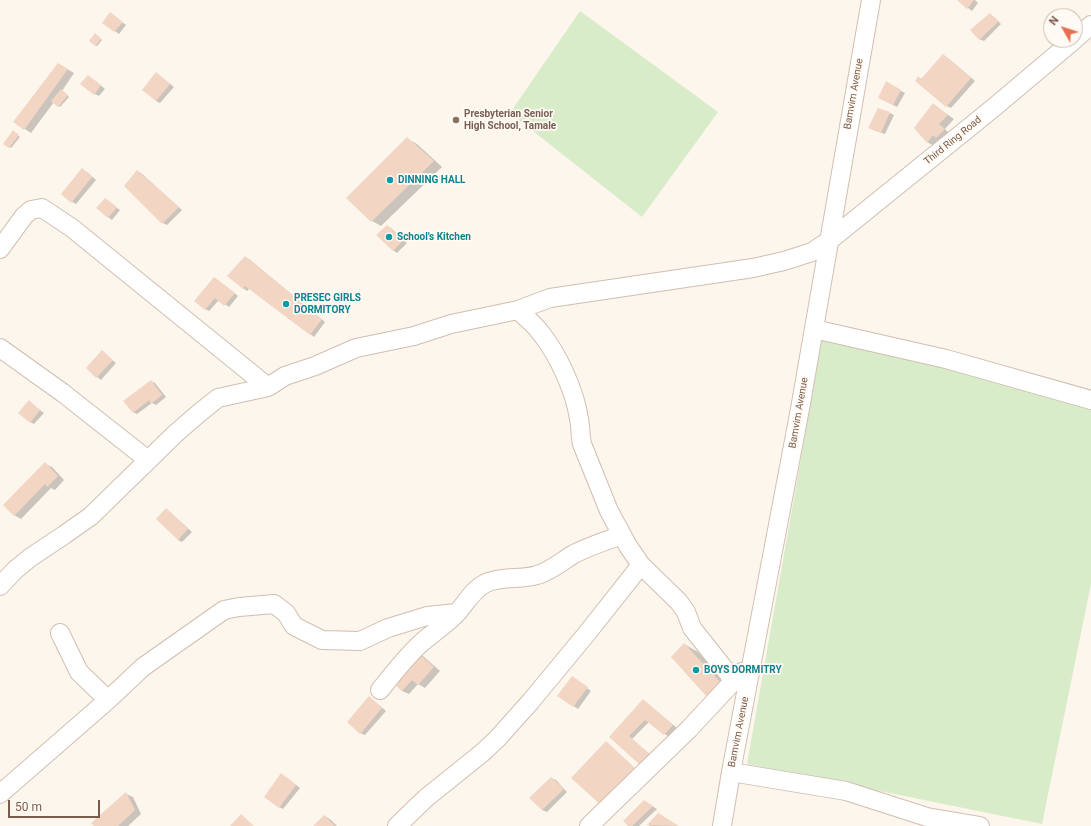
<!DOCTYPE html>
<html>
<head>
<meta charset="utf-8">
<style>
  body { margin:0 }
  #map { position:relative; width:1091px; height:826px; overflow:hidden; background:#fdf6ec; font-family:Roboto,sans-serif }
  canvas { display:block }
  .north { position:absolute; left:1043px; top:8px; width:40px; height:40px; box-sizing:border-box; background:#fffaf3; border:1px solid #cabbb1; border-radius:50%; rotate:309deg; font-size:11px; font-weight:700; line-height:16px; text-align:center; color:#7a5c4d }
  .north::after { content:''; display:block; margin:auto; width:14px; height:18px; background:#e76f51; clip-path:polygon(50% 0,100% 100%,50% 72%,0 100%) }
  .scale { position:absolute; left:8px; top:800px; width:92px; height:18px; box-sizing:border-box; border:2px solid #7a5c4d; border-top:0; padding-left:5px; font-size:12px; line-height:14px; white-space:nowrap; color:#7a5c4d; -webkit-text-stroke:3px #fffaf3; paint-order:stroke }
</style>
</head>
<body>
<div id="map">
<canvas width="1091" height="826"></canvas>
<div class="north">N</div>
<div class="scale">50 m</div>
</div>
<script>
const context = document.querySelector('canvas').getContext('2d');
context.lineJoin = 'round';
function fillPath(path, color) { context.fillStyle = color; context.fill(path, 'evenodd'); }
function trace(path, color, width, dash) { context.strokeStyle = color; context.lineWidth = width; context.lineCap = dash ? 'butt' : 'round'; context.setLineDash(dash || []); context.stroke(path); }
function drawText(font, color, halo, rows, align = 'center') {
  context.font = font + ' Roboto,sans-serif'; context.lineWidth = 3.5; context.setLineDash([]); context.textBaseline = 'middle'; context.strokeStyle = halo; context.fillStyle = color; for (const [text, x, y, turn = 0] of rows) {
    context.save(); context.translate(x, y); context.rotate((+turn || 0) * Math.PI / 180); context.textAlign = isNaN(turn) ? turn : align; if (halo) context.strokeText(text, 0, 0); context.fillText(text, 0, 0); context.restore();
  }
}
const green = new Path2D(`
  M580,11L718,112L642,217L510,113Z
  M822,339L971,371L1091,410V584L1042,824L747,764Z`);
const shadow = new Path2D(`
  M958,0H975L978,3L972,11Z
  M990,14L994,17L1001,24L984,41L979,39Z
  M114,16L126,25L119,34L104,23Z
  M97,35L102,40L97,46L95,45Z
  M944,56L948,58L975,81L951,108L947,106L918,77L922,79Z
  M58,64L74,73L62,91L69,97L60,107L54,102L31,133L14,122Z
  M160,76L174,87L160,103L156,101Z
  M93,79L105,89L99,96L95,94Z
  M886,83L905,93L897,107L883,100Z
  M934,105L954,119L945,129L950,134L943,141L939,139L934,146L927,142Z
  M890,113L894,115L885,134L873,130Z
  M13,132L20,137L11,148L4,144Z
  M408,139L417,144L442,167L381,226L372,221Z
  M137,171L141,173L182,210L167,225L163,223Z
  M87,172L96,180L76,204L72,202Z
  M105,199L120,210L112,220L108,217Z
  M387,226L391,228L407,243L397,253L393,250Z
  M249,259L325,322L314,337L250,288L247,291L243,288Z
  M215,278L238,296L229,307L219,300L209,311L205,309Z
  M102,352L116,363L101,380L97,377Z
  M151,381L155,383L166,397L156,405L152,403L137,414L133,412Z
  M29,402L44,413L34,424L30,422Z
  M45,464L52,467L64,480L55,490L51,488L21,519L14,515Z
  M166,510L170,512L192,532L182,542L178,540Z
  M684,644L698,652L733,691L721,704Z
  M417,652L423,656L440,671L425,688L418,684L409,694L402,691L391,680Z
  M576,680L591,691L578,709L559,696Z
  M373,700L386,711L365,735L360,733Z
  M643,700L647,703L677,728L669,737L649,722L632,739L653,757L643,766L639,763L611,737Z
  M286,777L300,788L283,809L279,807Z
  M551,778L556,780L567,792L547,812L542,810Z
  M126,794L133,797L141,814L128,826H95Z
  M644,801L657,809L639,826H630Z
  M659,814L677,826H650L649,825Z
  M325,816L331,820L337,826H314Z`);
const building = new Path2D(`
  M957,0H974L967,9Z
  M110,12L123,22L114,32L102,23Z
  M990,13L998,22L979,40L970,30Z
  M95,33L101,39L95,46L89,41Z
  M943,54L971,78L946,107L915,81L918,76L921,79Z
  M58,63L68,69L24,130L13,122Z
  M156,72L170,84L156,101L142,90Z
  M88,75L101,85L94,95L80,84Z
  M886,81L901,90L893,105L878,98Z
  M61,89L68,95L58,107L51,101Z
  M933,103L948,115L939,124L945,129L936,138L933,135L927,143L914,128Z
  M878,108L890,112L881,133L868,128Z
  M13,130L19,135L9,148L3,144Z
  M407,137L434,161L371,222L346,198Z
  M82,168L92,177L71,203L61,194Z
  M137,170L179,207L162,224L124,186Z
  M105,198L117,207L108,218L96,208Z
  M387,225L403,240L393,251L376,235Z
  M245,256L322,319L310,335L245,286L243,289L227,276Z
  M214,277L235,293L224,306L215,298L205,310L194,301Z
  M102,350L113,360L96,378L86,368Z
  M151,380L162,395L151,404L149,400L133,413L123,401Z
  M29,400L40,410L30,423L18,413Z
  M45,462L58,476L47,487L45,484L14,516L3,505Z
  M166,508L188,529L178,540L156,519Z
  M684,643L721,683L707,697L671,657Z
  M416,651L434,667L418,685L412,680L402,691L390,680Z
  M572,676L588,687L573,707L557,696Z
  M369,696L382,708L360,734L347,722Z
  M643,699L673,725L664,735L645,720L629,736L649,754L639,764L609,737Z
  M606,741L637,770L603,807L571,778Z
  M281,773L296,785L279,808L264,797Z
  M551,777L564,789L542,810L529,798Z
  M126,792L135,810L118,826H94L91,823Z
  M644,800L653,806L632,826H628L623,821Z
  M658,813L679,826L647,825Z
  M241,814L254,826H230Z
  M324,815L335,826H313Z`);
const minor = new Path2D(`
  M1075,39L1091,25
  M0,249L24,216L31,210L42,208L72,228L268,387
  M518,310C525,317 534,324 540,332C558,354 575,391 579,419C581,427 580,436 582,444L609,511L628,546L641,565L679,602L686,612L692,628L734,681
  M814,329L946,359L1091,400
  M0,348L63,393L148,460
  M0,586L15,570L31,557L64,535L91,516L175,434L198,414L218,398L268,387L285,376L315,366L356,348L414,336L451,324L518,310L550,298L753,268L784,261L812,252L830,240L992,109L1074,40
  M380,690C392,675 406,657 420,644C431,634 447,624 457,613C466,603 473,589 486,583C502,576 521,580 537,575C551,571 562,561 574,554C589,546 606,541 622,535
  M108,700L143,667L224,610L239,607L274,604L286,613L294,626L322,640L360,641L388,628L427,616L457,613
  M731,772L846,791L927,817L980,826
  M0,794L108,700L79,672L60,633
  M397,826L426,798L482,753L497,739L531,701L588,632L641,565
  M589,826L689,729L742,672
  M722,826L731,772L800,409L871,0`);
const markers = [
  [456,120,4,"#8d6e63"],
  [390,180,4,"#0f9aa8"],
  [389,237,4,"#0f9aa8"],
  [286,304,4,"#0f9aa8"],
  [696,670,4,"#0f9aa8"]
];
const streetNames = [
  ["Bamvim Avenue",854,94,-80],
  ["Third Ring Road",953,141,-39],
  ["Bamvim Avenue",799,413,-80],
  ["Bamvim Avenue",739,732,-79]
];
const educationNames = [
  ["Presbyterian Senior",464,114],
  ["High School, Tamale",464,126]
];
const cultureNames = [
  ["DINNING HALL",398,180],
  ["School's Kitchen",397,237],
  ["PRESEC GIRLS",294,298],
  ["DORMITORY",294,310],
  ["BOYS DORMITRY",704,670]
];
fillPath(green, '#d8ecc9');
fillPath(shadow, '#0003');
fillPath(building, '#f3d5c3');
trace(minor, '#d1beb0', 20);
trace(minor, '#fff', 18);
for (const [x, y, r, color] of markers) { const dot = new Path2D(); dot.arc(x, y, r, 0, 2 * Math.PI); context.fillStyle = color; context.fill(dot); trace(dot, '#fffaf3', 1.5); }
drawText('10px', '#7a5c4d', '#fffaf3', streetNames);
drawText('bold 10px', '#785e54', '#fffaf3', educationNames, 'left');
drawText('bold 10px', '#0d838f', '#fffaf3', cultureNames, 'left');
</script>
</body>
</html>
